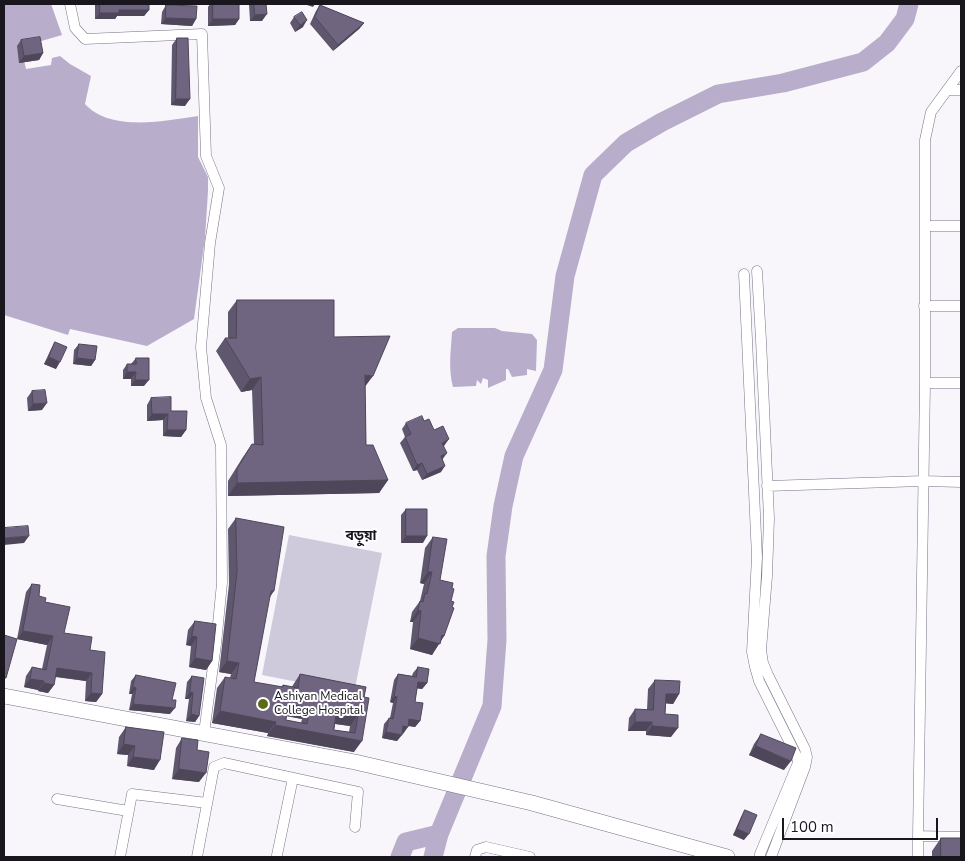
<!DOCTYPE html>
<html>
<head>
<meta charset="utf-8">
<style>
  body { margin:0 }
  #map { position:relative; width:965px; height:861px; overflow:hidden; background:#f8f6fb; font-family:"Nunito Sans",sans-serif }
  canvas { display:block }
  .frame { position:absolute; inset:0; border:5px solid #19161e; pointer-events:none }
  .scale { position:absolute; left:782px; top:818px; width:156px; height:22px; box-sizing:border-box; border:2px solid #19161e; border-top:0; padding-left:6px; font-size:15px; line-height:18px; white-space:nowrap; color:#19161e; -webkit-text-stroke:4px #fff; paint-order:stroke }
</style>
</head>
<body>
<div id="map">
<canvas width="965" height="861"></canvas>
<div class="frame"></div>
<div class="scale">100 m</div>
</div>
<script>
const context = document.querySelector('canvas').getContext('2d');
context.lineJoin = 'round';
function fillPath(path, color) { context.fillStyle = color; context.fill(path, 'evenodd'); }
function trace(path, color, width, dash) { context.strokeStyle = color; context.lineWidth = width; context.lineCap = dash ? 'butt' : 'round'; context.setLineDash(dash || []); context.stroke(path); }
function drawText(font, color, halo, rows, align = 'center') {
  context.font = font + ' "Nunito Sans","Noto Sans Bengali",sans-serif'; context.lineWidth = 4; context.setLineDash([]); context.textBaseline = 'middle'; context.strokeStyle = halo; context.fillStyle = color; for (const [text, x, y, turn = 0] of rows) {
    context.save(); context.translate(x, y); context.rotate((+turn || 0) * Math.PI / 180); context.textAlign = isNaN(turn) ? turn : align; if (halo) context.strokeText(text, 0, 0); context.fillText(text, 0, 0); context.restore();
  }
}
const green = new Path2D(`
  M289,535L382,553L354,693L262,675Z`);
const water = new Path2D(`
  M4,4H51L62,35L21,47L26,69L51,65L52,58L60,56L70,64L91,76L85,104C110,132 165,121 198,116V157L208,177V191L205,238L194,319L147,346L70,329L68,335L4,315Z
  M458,328H495L502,331L532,334L537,340L536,371L527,369V375L512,377L508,369H506V380L488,388V380L483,378L481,384L477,380L476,386L453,387C448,369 451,350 452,332Z`);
const river = new Path2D(`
  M400,857L406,842L439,834
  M433,857L439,834L492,706L497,640L496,556L503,506L514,456L553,370L565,276L593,175L626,143L662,122L718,94L783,83L863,62L887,43L905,19L909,4`);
const street = new Path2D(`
  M70,4L75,28L85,39L202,34L206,156L219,188L210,243L201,347L206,398L221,445L222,583L216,644L204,733
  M961,71L931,112L925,140V383L918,836L961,837
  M947,90H961
  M926,226H961
  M757,271L761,340L769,518L767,576L761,650L763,663L768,675L805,749L807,757L805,767L771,857
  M744,274L757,557L752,652L755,667L759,681L797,757L798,763L760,854V857
  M924,306H961
  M925,383H961
  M767,486L923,481L961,482
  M57,799L128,811
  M277,855L293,778
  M120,857L132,794L207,803
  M197,857L214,767L224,763L358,792L355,827
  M475,857L477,850L486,847L530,857
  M918,857V836`);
const secondary = new Path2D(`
  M4,696L355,762L532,803L727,857`);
const wall = new Path2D(`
  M95,4H149V10L144,16H117L115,19H95Z
  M210,4H239V19L235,25L208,26V7Z
  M249,4H266L262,21H250Z
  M166,5L196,19L192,26L161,24L162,12Z
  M320,5L364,23L359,29L333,51L310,24L316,11Z
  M294,17L303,27L295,32L290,23Z
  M177,38L185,106L171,105L172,45Z
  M21,40L43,53L39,60L19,63L17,46Z
  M237,300L334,337L365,387L366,445L388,480L379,493L228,496V481L243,457L252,444H254L252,390L241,392L216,351L225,338H228V312Z
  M55,342L56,369L44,364L51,349Z
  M79,344L95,360L91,366L73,364L74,350Z
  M136,358L144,386H131V379H123V370L127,364H131Z
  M32,391L42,410L28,411L27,398Z
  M151,398L171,411L186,430L181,437L163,436V420L147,421V405Z
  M424,421L434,430L444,446L441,472L422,480L417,470L413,471L400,443L405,437L402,429L406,423Z
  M406,509L423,543H401V515Z
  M236,518L269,598L254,682L281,687L283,685L292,687L293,685L300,674L366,687L354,752L267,736L268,733L212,723L217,688L225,677L230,678L231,674L219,672L229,584L228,529ZM287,716L302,719L301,723L286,720ZM335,724L350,726L349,732L334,730Z
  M433,537L440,580L452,588L451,601L444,636L432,655L410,649L413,622H410L412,612L420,601L424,584L420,583L425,548Z
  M32,584L39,596L45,602L64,633L90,650L102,694L96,702L85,701L86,681L55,677L54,685L48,693L38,691V690L24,687L26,676L32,667L42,669L47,645L17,639L26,592Z
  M195,621L212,661L206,670L189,667L191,646L186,645L188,630Z
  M418,667L427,683L422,689L417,688L415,702L420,721L415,727L408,726L397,741L382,738L384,724L389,718H390L393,703L390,702L394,680L398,674L412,676L413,673Z
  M136,675L172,700L170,714L129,710L132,694H129L131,681Z
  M192,676L199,716L195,722L186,721L189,699H185L187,682Z
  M655,680L679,694L673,704L666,703L665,714L671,737L646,735V731H628L629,718L635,709L647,710L648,689Z
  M126,727L154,770L127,766L128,755L117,754L119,737Z
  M761,734L784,770L749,755L754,744Z
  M182,738L197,750L199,782L172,779L176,748Z
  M745,810L744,840L733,835L741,817Z
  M941,838L961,857H932V851Z`);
const shadedWall = new Path2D(`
  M304,4H315L313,7Z
  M119,10H149L144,16H117L115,19H95L100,13Z
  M267,14L262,21H250L255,15Z
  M166,18L196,19L192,26L161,24Z
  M213,19H239L235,25L208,26Z
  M307,20L303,27L295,32L300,25Z
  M364,23L359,29L333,51L338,45Z
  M43,53L39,60L19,63L24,56Z
  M176,99H190L185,106L171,105Z
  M49,357L60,362L56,369L44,364Z
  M77,358L95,360L91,366L73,364Z
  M127,372H136L131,379H123Z
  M365,375L373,376L364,388Z
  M261,377L252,390L241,392L250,379Z
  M135,380H149L144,386H131Z
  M47,403L42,410L28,411L33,404Z
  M152,414H168L163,420L147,421Z
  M167,430H186L181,437L163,436Z
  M449,439L444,446L437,449L442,443Z
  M447,453L442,460L441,456Z
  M422,463L417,470L413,471L417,465Z
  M445,466L441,472L422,480L427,474Z
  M388,480L379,493L228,496L237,483Z
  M29,536L24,543L4,545V538Z
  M406,536H427L423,543H401Z
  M428,572H432L424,584L420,583Z
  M271,591H274L266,603Z
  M418,610L421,611L413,622H410Z
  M23,631L53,636L47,645L17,639Z
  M442,635L444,636L432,655L410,649L418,638Z
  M192,636L197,637L191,646L186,645Z
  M195,658L212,661L206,670L189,667Z
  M227,661L239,663L231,674L219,672Z
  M57,668L92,673L86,681L52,676Z
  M30,679L44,681L38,690L24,687Z
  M418,682L427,683L422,689L414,688Z
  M44,683L54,685L48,693L38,691Z
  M133,687L136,688L132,694H129Z
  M190,692L193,693L189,699H185Z
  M91,693L102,694L96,702L85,701Z
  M666,694H679L673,704L660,703Z
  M394,696L397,697L393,703L390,702Z
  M133,704L175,708L170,714L129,710Z
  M289,704L310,708L302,719L281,715Z
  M220,711L276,722L268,733L212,723Z
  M337,711L358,715L350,726L329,723Z
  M191,714L199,716L195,722L186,721Z
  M409,719L420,721L415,727L405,725Z
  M635,722H652L646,731H628Z
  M275,725L362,741L354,752L267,736Z
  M403,726L408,727L403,734L399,733Z
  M652,726L678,728L671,737L646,735Z
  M386,732L402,735L397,741L382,738Z
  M124,744L135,746L128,755L117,754Z
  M756,746L791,761L784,770L749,755Z
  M133,757L160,760L154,770L127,766Z
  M179,769L206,773L199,782L172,779Z
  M737,829L749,834L744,840L733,835Z`);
const building = new Path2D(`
  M100,4H149V10H119V13H100Z
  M213,4H239V19H213Z
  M254,4H266L267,14L255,15Z
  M166,5L197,6L196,19L166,18Z
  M320,5L364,23L338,45L315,17Z
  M302,12L307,20L300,25L294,17Z
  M40,37L43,53L24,56L21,40Z
  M177,38H188L190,99H176Z
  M237,300H334V337L390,336L373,376L365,375L366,445H373L388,480L237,483V469L252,444L263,445L261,377L250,379L225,338H236Z
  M55,342L67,347L60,362L49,357Z
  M79,344L97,346L95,360L77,358Z
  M136,358H149V380H135L136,372H127V364H136Z
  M45,390L47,403L33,404L32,391Z
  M171,397V411H187L186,430H167L168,414H152L151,398Z
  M422,416L424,421L429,419L434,430L443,426L449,439L442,443L447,453L441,456L445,466L427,474L422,463L417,465L405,437L411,434L406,423Z
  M406,509H427V536H406Z
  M236,518L284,527L274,591H271L254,682L283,687V685L298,688L300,674L366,687L364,697L369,698L362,741L275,725L276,722L220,711L225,677L236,679L239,663L227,661L237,572ZM289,704L310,708L307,724L286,720ZM337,711L358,715L355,733L334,730Z
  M28,526L29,536L4,538V528Z
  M433,537L447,539L440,580L453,583L452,588L454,589L451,601L454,602L452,607L454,608L444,636L442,635L440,644L418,638L421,611L418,610L420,601L423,602L425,593L427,594L432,572H428Z
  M32,584L40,585L39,596L46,598L45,602L70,607L64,633L92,637L90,650L105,652L102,694L91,693L92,673L57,668L54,685L44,683V681L30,679L32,667L46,670L53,636L23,631Z
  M195,621L216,624L212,661L195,658L197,637L192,636Z
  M4,635L17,639L6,678H4Z
  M418,667L429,669L427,683L418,682L415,702L423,703L420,721L409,719L408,727L403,726L402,735L386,732L389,718L393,719L397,697L394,696L398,674L416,677Z
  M136,675L176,683L172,700H176L175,708L133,704L136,688L133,687Z
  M192,676L204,678L199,716L191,714L193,693L190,692Z
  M655,680L680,681L679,694H666L665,714L678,715V728L652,726V722H635V709L653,710Z
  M126,727L164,732L160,760L133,757L135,746L124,744Z
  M761,734L796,748L791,761L756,746Z
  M182,738L198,740L197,750L209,752L206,773L179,769Z
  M745,810L757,815L749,834L737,829Z
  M941,838H961V857H941Z`);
const markers = [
  [263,704,6,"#5b6c19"]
];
const poiNames = [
  ["Ashiyan Medical",274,697],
  ["College Hospital",274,711]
];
const neighbourhoodNames = [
  ["বড়ুয়া",361,537]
];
fillPath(green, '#cfc9dc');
fillPath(water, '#b8aecc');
trace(river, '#b8aecc', 19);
trace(street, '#787186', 11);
trace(secondary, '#787186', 16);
trace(street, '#fff', 10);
trace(secondary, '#fff', 15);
fillPath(wall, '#5f576e');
fillPath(shadedWall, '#4e475a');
fillPath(building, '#6f6580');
trace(building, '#4e475a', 1);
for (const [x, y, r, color] of markers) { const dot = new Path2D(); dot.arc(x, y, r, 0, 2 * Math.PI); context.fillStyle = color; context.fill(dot); trace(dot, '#fff', 2); }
drawText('12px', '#19161e', '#fff', poiNames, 'left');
drawText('bold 14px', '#19161e', '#fff', neighbourhoodNames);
</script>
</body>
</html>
